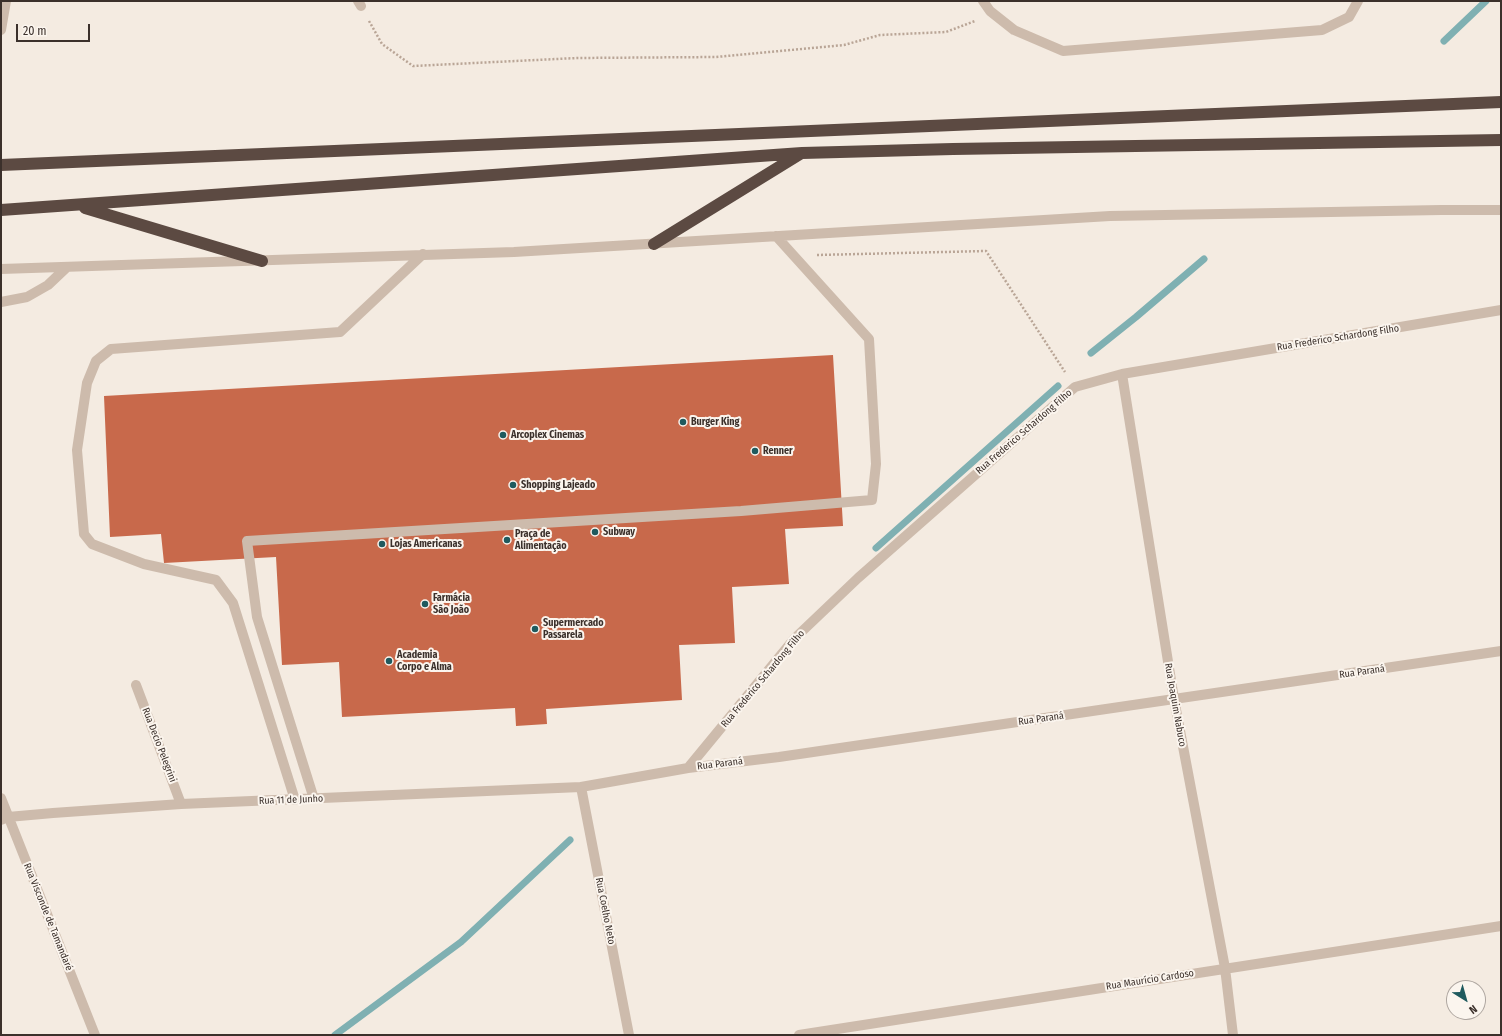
<!DOCTYPE html>
<html>
<head>
<meta charset="utf-8">
<style>
  body { margin:0 }
  #map { position:relative; width:1502px; height:1036px; overflow:hidden; background:#f4ebe1; font-family:"Fira Sans Condensed",sans-serif }
  canvas { display:block }
  .frame { position:absolute; inset:0; border:2px solid #3b302b; pointer-events:none }
  .north { position:absolute; left:1446px; top:980px; width:40px; height:40px; box-sizing:border-box; background:#fbf5ee; border:1px solid #aea6a0; border-radius:50%; rotate:143deg; font-size:11px; font-weight:700; line-height:16px; text-align:center; color:#3b302b }
  .north::after { content:''; display:block; margin:auto; width:14px; height:18px; background:#1f5a5e; clip-path:polygon(50% 0,100% 100%,50% 72%,0 100%) }
  .scale { position:absolute; left:16px; top:24px; width:74px; height:18px; box-sizing:border-box; border:2px solid #3b302b; border-top:0; padding-left:5px; font-size:12px; line-height:14px; white-space:nowrap; color:#3b302b; -webkit-text-stroke:3px #fbf5ee; paint-order:stroke }
</style>
</head>
<body>
<div id="map">
<canvas width="1502" height="1036"></canvas>
<div class="frame"></div>
<div class="north">N</div>
<div class="scale">20 m</div>
</div>
<script>
const context = document.querySelector('canvas').getContext('2d');
context.lineJoin = 'round';
function trace(path, color, width, dash) { context.strokeStyle = color; context.lineWidth = width; context.lineCap = dash ? 'butt' : 'round'; context.setLineDash(dash || []); context.stroke(path); }
function fillPath(path, color) { context.fillStyle = color; context.fill(path, 'evenodd'); }
function drawText(font, color, halo, rows, align = 'center') {
  context.font = font + ' "Fira Sans Condensed",sans-serif'; context.lineWidth = 4; context.setLineDash([]); context.textBaseline = 'middle'; context.strokeStyle = halo; context.fillStyle = color; for (const [text, x, y, turn = 0] of rows) {
    context.save(); context.translate(x, y); context.rotate((+turn || 0) * Math.PI / 180); context.textAlign = isNaN(turn) ? turn : align; if (halo) context.strokeText(text, 0, 0); context.fillText(text, 0, 0); context.restore();
  }
}
const stream = new Path2D(`
  M1444,41L1486,1
  M1091,353L1136,317L1204,259
  M876,548L1058,386
  M335,1035L461,942L570,840`);
const building = new Path2D(`
  M833,355L843,526L785,529L789,584L732,587L735,643L679,645L682,700L546,709L547,724L516,726L515,708L342,717L339,662L282,665L276,557L164,563L161,534L110,537L104,396Z`);
const path = new Path2D(`
  M369,21L382,44L413,66L577,58L716,57L844,45L880,35L946,32L975,21
  M817,255L986,251L1065,372`);
const minor = new Path2D(`
  M358,1L361,6
  M983,1L990,11L1014,30L1063,51L1322,30L1349,17L1358,1
  M1,30L6,1
  M1,269L514,252L1110,216L1441,210H1501
  M1,302L27,297L48,285L67,267
  M1122,374L1174,699L1225,968L1233,1035
  M136,685L181,804
  M688,768L795,638L858,578L1075,387L1122,374L1501,310
  M581,787L629,1035
  M1,798L95,1035
  M314,799L257,617L247,541L741,511L872,500L876,464L869,339L776,236
  M295,800L233,603L216,580L144,564L92,544L84,534L77,450L87,383L96,361L111,349L340,332L423,254
  M1,820L8,817L53,813L181,804L581,787L688,768L779,757L1501,651
  M799,1035L1501,926`);
const highway = new Path2D(`
  M1,165L1501,102
  M85,208L262,261
  M1,210L802,153L953,149L1501,140
  M654,244L800,154`);
const markers = [
  [683,422,4,"#1f5a5e"],
  [503,435,4,"#1f5a5e"],
  [755,451,4,"#1f5a5e"],
  [513,485,4,"#1f5a5e"],
  [595,532,4,"#1f5a5e"],
  [507,540,4,"#1f5a5e"],
  [382,544,4,"#1f5a5e"],
  [425,604,4,"#1f5a5e"],
  [535,629,4,"#1f5a5e"],
  [389,661,4,"#1f5a5e"]
];
const streetNames = [
  ["Rua Frederico Schardong Filho",1338,338,-9],
  ["Rua Frederico Schardong Filho",1024,432,-41],
  ["Rua Paraná",1362,672,-8],
  ["Rua Frederico Schardong Filho",763,679,-50],
  ["Rua Joaquim Nabuco",1175,705,80],
  ["Rua Paraná",1041,719,-8],
  ["Rua Decio Pelegrini",159,745,69],
  ["Rua Paraná",720,764,-7],
  ["Rua 11 de Junho",291,800,-2],
  ["Rua Coelho Neto",605,911,79],
  ["Rua Visconde de Tamandaré",48,917,68],
  ["Rua Maurício Cardoso",1150,980,-9]
];
const poiNames = [
  ["Burger King",691,422],
  ["Arcoplex Cinemas",511,435],
  ["Renner",763,451],
  ["Shopping Lajeado",521,485],
  ["Subway",603,532],
  ["Praça de",515,534],
  ["Alimentação",515,546],
  ["Lojas Americanas",390,544],
  ["Farmácia",433,598],
  ["São João",433,610],
  ["Supermercado",543,623],
  ["Passarela",543,635],
  ["Academia",397,655],
  ["Corpo e Alma",397,667]
];
trace(stream, '#7fb0b2', 7);
fillPath(building, '#c8694b');
trace(path, '#b9a596', 2.5, [2, 2]);
trace(minor, '#cdbbac', 10);
trace(highway, '#5c4a42', 12);
for (const [x, y, r, color] of markers) { const dot = new Path2D(); dot.arc(x, y, r, 0, 2 * Math.PI); context.fillStyle = color; context.fill(dot); trace(dot, '#fbf5ee', 1.5); }
drawText('10px', '#3b302b', '#fbf5ee', streetNames);
drawText('bold 10px', '#3b302b', '#fbf5ee', poiNames, 'left');
</script>
</body>
</html>
